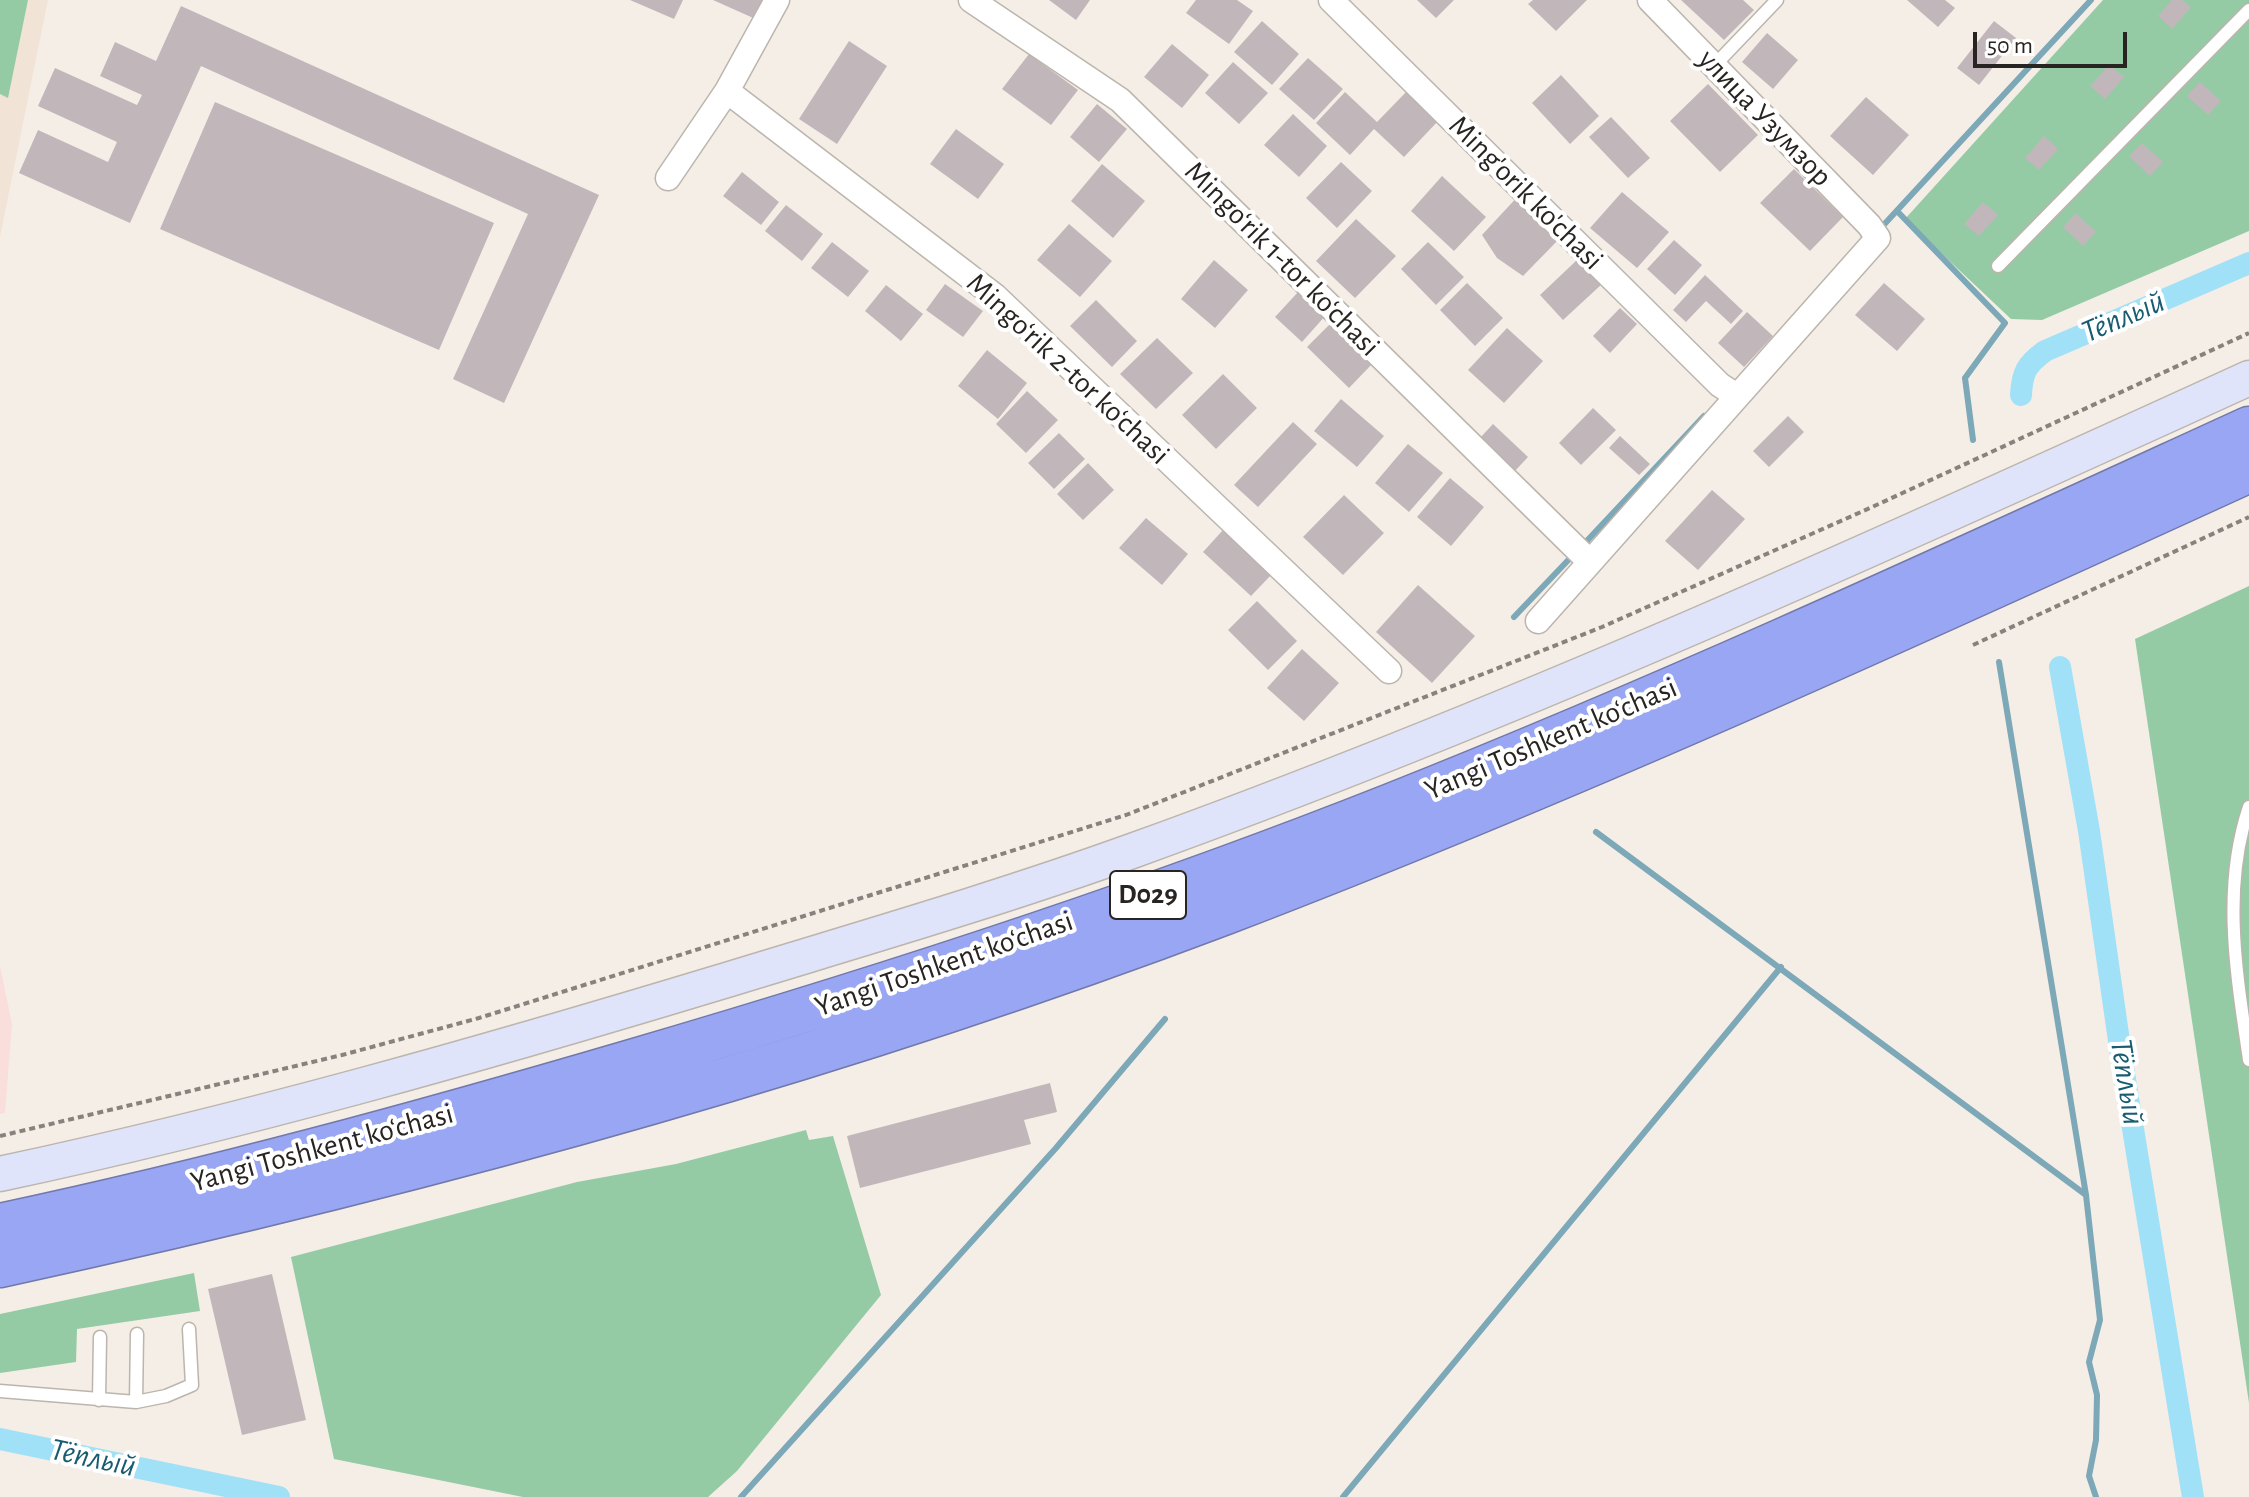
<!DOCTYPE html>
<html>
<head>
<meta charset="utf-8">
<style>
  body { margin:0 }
  #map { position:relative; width:2249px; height:1497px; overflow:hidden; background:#f5eee6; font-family:"Alegreya Sans",sans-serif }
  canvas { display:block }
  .scale { position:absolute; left:1973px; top:32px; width:154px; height:36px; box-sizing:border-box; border:4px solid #272421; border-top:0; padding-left:10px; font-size:24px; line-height:28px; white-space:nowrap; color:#272421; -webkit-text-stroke:6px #fff; paint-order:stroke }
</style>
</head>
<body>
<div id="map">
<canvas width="2249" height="1497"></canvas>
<div class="scale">50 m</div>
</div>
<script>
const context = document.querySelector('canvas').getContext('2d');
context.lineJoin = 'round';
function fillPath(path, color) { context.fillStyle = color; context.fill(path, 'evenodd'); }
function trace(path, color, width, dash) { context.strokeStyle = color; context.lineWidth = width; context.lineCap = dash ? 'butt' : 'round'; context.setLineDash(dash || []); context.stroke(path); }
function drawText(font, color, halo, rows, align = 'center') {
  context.font = font + ' "Alegreya Sans",sans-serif'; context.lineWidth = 8; context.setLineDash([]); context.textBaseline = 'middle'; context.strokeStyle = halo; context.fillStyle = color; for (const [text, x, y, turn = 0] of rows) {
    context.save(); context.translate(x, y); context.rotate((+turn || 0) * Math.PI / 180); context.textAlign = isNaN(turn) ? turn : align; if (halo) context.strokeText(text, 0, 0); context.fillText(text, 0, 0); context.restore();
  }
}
const built = new Path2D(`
  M0,0H48L0,237Z`);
const industrial = new Path2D(`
  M0,966L12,1024L5,1113L0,1114Z`);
const green = new Path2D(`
  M0,0H28L8,98L0,94Z
  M2103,0H2249V231L2042,320L2011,319L1905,219Z
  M2249,586V1403L2135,639Z
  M806,1130L809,1140L833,1136L881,1295L737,1471L708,1497H523L334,1459L291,1257L577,1182L676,1164Z
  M194,1273L200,1311L77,1329L76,1362L0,1373V1314Z`);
const stream = new Path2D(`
  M1897,211L2005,323L1965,378L1973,440
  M1879,230L2091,0
  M1583,545L1704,416
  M1514,617L1575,553
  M1999,662L2086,1195L2100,1320L2089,1362L2097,1395L2096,1440L2089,1476L2096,1497
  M1596,832L2086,1195
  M741,1497L1056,1148L1165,1019
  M1343,1497L1781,967`);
const canal = new Path2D(`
  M2021,395C2022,372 2027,364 2045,351L2249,263
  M2060,667L2089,831L2121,1055L2193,1497
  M0,1439L279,1497`);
const building = new Path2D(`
  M630,0H683L674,19Z
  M713,0H769L760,21Z
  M1049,0H1090L1076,20Z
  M1196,0H1237L1253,11L1229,44L1186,13Z
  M1417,0H1454L1436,18Z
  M1533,0H1587L1556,31L1528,4Z
  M1681,0H1743L1754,10L1724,40Z
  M1907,0H1945L1955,8L1938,27Z
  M2172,0H2182L2191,7L2172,29L2158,16Z
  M181,6L599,195L504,403L453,379L528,214L201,66L130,223L19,173L38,130L108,162L117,142L38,106L55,68L137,105L142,95L100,76L115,42L156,61Z
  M1262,21L1299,54L1272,85L1234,52Z
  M1994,21L2016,38L1979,85L1957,68Z
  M1767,33L1798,60L1773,89L1742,62Z
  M849,41L887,66L837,144L799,119Z
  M1172,44L1209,75L1182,108L1144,77Z
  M1029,54L1078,90L1051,125L1002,89Z
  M1308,58L1343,89L1314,120L1279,89Z
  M1233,62L1268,93L1239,124L1205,93Z
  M2109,65L2124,77L2105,99L2090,86Z
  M1561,75L1599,116L1570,144L1532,103Z
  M2200,82L2221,101L2208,115L2187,96Z
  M1708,84L1758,135L1720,172L1670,121Z
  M1408,90L1439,120L1404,157L1374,129L1350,155L1316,123L1345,92L1377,122Z
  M1866,97L1909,135L1873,175L1830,136Z
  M215,102L494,223L439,350L160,229Z
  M1097,104L1127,129L1099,162L1070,137Z
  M1293,114L1327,146L1299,177L1264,145Z
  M1611,117L1650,158L1628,178L1589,137Z
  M956,129L1004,164L978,199L930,164Z
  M2044,136L2058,149L2039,170L2025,158Z
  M2142,143L2163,162L2150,176L2129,156Z
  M1341,162L1372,191L1337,228L1306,198Z
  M1102,164L1145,201L1113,238L1071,201Z
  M1794,169L1843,217L1810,251L1760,203Z
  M742,172L779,202L761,225L723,196Z
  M1442,176L1486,217L1454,251L1411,211Z
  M1622,192L1669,232L1637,268L1590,228Z
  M1520,194L1562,236L1523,276L1497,258L1482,235Z
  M1983,202L1998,215L1979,236L1964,224Z
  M786,205L823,234L802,261L765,231Z
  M2076,213L2096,232L2083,246L2063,227Z
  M1356,219L1396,256L1355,298L1316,261Z
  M1069,224L1112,261L1080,297L1037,260Z
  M1674,240L1702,265L1675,295L1647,269Z
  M832,242L869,271L848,297L811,268Z
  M1428,242L1464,277L1436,305L1401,269Z
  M1578,259L1602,284L1563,320L1540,295Z
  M1214,260L1248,290L1215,328L1181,299Z
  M1705,275L1743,311L1731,324L1706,301L1686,322L1673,310Z
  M1467,283L1503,318L1475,346L1440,310Z
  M1884,283L1925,319L1897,351L1855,315Z
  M945,284L983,311L963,337L926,310Z
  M886,285L923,314L901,341L865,311Z
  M1299,291L1326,315L1302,342L1275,317Z
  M1096,300L1137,341L1112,367L1070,326Z
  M1620,308L1637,324L1610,353L1593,336Z
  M1747,312L1773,336L1744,367L1718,343Z
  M1332,322L1374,362L1349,388L1307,347Z
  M1507,328L1543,361L1504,403L1468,370Z
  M1157,338L1193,373L1156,409L1120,374Z
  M987,350L1027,383L998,419L958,386Z
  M1223,374L1257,408L1216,449L1182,415Z
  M1027,391L1058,420L1026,453L996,424Z
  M1341,399L1384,436L1357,467L1314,431Z
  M1593,408L1616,430L1581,465L1559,443Z
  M1788,416L1804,432L1769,467L1753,451Z
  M1293,422L1317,444L1258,507L1234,485Z
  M1493,424L1528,457L1514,472L1479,439Z
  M1059,433L1085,459L1054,489L1028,463Z
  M1620,436L1650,464L1639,475L1609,448Z
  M1408,444L1443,473L1409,512L1375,483Z
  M1088,463L1114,490L1083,520L1057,494Z
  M1450,478L1484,507L1451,546L1417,517Z
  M1712,490L1745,519L1698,570L1665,541Z
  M1344,495L1384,533L1343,575L1303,537Z
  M1146,518L1188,554L1162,585L1119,548Z
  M1223,530L1272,574L1251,596L1203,552Z
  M1418,585L1475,636L1432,683L1376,632Z
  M1257,601L1297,641L1268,670L1228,630Z
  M1302,649L1339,683L1304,721L1267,688Z
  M1050,1083L1057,1112L1024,1120L1031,1144L860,1188L847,1136Z
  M272,1274L306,1420L242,1435L208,1289Z`);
const path = new Path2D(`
  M1973,645L2249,517
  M0,1136L342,1055L479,1018L1126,815L1602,627L1870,508L2249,333`);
const lane = new Path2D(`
  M1714,66L1777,0
  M1998,266L2249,10
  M2249,807C2221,890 2237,976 2249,1060
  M0,1391L136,1402L166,1396L192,1385L189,1329
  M99,1400L100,1337
  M136,1402L137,1334`);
const street = new Path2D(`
  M971,0L1120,100L1589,561
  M1331,0L1720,385L1737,396
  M727,91L995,296L1389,671
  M668,178L727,91L777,0
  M1538,621L1878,238L1869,225L1650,0`);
const secondary = new Path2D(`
  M0,1174C243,1122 482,1054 720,982C857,940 996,900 1132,851C1512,714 1881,546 2249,378`);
const highway = new Path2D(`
  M0,1226C212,1181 420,1124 628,1063C885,988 1141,905 1391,806C1681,691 1965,559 2249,429
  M0,1265C414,1175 827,1063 1223,913C1571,780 1910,625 2249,470`);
const shields = [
  [1148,895,76]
];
const shieldNames = [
  ["D029",1148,895]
];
const streetNames = [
  ["улица Узумзор",1765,118,46],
  ["Ming'orik ko'chasi",1526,193,45],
  ["Mingo‘rik 1-tor ko‘chasi",1282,259,45],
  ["Mingo‘rik 2-tor ko‘chasi",1068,369,43],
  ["Yangi Toshkent ko‘chasi",1551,739,-23],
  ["Yangi Toshkent ko‘chasi",944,964,-19],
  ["Yangi Toshkent ko‘chasi",322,1148,-15]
];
const waterNames = [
  ["Тёплый",2123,317,-23],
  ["Тёплый",2127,1082,81],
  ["Тёплый",93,1458,12]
];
fillPath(built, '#f1e4d6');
fillPath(industrial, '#f9dedc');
fillPath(green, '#94cba5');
trace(stream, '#7ca8b8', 6);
trace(canal, '#a0e1f8', 22);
fillPath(building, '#c1b7bb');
trace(lane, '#bcb5ad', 15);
trace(street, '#bcb5ad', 27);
trace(secondary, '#bcb5ad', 37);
trace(highway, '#7178aa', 47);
trace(path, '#87827d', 4, [6, 4]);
trace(lane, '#fff', 12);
trace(street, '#fff', 24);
trace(secondary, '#e0e4fb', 34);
trace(highway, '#99a6f3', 44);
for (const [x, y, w] of shields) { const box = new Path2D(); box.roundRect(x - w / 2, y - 24, w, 48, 6); context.fillStyle = '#fff'; context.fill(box); trace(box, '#272421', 2); }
drawText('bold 28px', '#272421', null, shieldNames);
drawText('30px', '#272421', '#fff', streetNames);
drawText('italic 32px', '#185c70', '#fff', waterNames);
</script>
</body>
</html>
